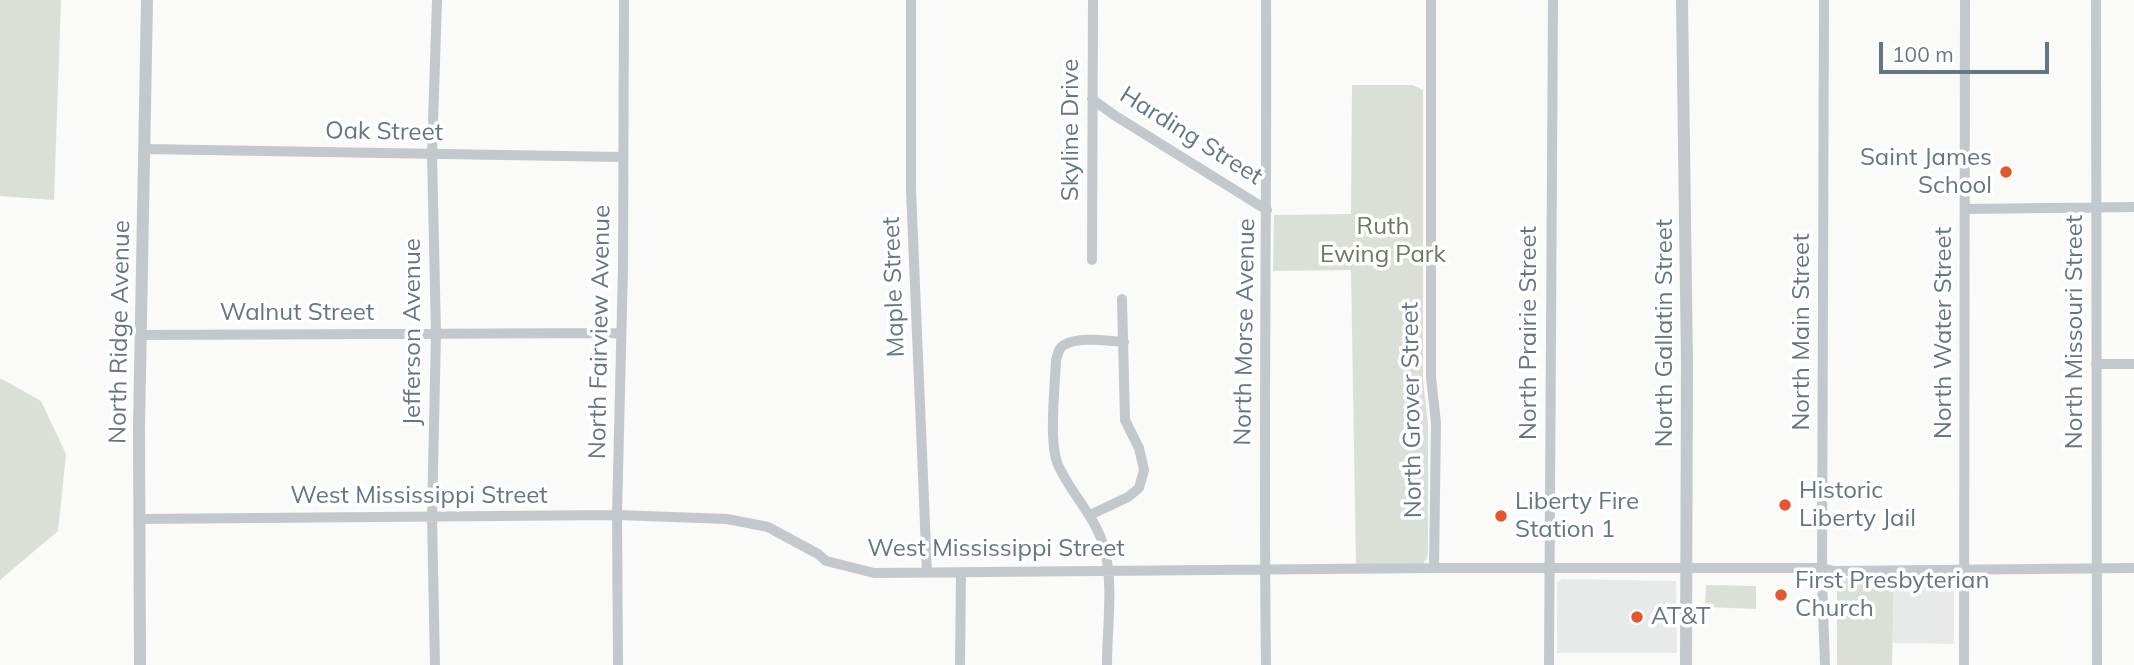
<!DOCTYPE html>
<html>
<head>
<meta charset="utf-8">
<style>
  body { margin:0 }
  #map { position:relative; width:2134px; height:665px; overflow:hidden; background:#fafaf8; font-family:Mulish,sans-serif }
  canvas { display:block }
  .scale { position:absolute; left:1879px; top:42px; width:170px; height:32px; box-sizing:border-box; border:4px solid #657683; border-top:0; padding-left:9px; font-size:21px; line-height:24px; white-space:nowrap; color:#657683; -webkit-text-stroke:5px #fff; paint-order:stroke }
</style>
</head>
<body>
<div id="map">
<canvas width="2134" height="665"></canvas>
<div class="scale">100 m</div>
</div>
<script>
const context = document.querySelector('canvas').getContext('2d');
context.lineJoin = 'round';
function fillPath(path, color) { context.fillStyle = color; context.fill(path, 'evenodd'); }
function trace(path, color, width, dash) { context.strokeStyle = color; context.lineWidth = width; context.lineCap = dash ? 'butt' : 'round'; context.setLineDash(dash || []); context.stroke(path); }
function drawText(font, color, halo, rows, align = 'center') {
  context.font = font + ' Mulish,sans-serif'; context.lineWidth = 7; context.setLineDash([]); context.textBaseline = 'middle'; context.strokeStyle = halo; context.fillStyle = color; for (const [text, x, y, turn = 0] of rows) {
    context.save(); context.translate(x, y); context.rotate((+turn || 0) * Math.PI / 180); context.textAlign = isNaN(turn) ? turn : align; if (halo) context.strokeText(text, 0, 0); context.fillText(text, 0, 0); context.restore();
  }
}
const built = new Path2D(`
  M1942,576L1953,578L1954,581V644L1893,643L1894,577Z
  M1562,579L1676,581L1677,653H1557V582Z`);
const green = new Path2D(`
  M0,0H61L54,200L0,196Z
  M1352,85H1413L1423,90V380L1428,424V552L1427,558L1423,564H1356L1351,270L1273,271L1274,215L1351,214Z
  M0,378L41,401L66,454L58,531L0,580Z
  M1894,577L1892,665H1837V578Z
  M1706,585L1756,586V609L1705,607Z`);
const minor = new Path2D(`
  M911,0V190L927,572
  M1431,0V377L1436,423L1434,568
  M1824,0L1822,582L1825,665
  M2096,0L2097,665
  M1092,99L1114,115L1267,210
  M144,149L623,157
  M1965,209L2134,207
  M1092,260L1093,0
  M140,335L621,333
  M2096,364H2134
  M1090,515L1128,497L1139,488L1144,470L1139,448L1125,420L1122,299
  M139,519L617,515L727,519L768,527L818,554L826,561L874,573L1434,568H1822L1834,571L2134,568
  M435,665L432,517L436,334L432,154L437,0
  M618,665L617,515L623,267L624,0
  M960,665L961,572
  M1107,665C1107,627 1114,583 1104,547C1095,516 1072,495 1059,467C1048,446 1055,387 1056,360C1058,355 1058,348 1064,345C1079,336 1107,341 1124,342
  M1266,665C1263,443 1267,222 1266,0
  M1549,665L1553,0
  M1964,665L1965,0`);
const tertiary = new Path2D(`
  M1682,0L1687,363L1686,665
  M140,665L139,426L147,0`);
const markers = [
  [2006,172,7,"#e4572e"],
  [1785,505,7,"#e4572e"],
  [1501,516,7,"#e4572e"],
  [1781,595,7,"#e4572e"],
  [1637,617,7,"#e4572e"]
];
const streetNames = [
  ["Skyline Drive",1071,130,-90],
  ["Oak Street",384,132,1],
  ["Harding Street",1191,136,32],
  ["Maple Street",894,287,-92],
  ["Walnut Street",297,313],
  ["North Ridge Avenue",120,332,-89],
  ["Jefferson Avenue",413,332,-90],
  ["North Fairview Avenue",600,332,-89],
  ["North Morse Avenue",1245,332,-89],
  ["North Main Street",1802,332,-90],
  ["North Missouri Street",2075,332,-90],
  ["North Prairie Street",1529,333,-90],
  ["North Gallatin Street",1665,333,-90],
  ["North Water Street",1944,333,-90],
  ["North Grover Street",1412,410,-91],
  ["West Mississippi Street",419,496],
  ["West Mississippi Street",996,549]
];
const poiNames = [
  ["Saint James",1992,158,"right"],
  ["School",1992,186,"right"],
  ["Historic",1799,491],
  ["Liberty Jail",1799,519],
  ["Liberty Fire",1515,502],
  ["Station 1",1515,530],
  ["First Presbyterian",1795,581],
  ["Church",1795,609],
  ["AT&T",1651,617]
];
const parkNames = [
  ["Ruth",1383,227],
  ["Ewing Park",1383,255]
];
fillPath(built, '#e8e9e9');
fillPath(green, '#dadfd7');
trace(minor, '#c3c8cc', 10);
trace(tertiary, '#c3c8cc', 12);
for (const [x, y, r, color] of markers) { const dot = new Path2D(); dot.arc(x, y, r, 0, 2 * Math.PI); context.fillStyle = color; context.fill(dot); trace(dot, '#fff', 2.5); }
drawText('24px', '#657683', '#fff', streetNames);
drawText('24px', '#657683', '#fff', poiNames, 'left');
drawText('24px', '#687a64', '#fff', parkNames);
</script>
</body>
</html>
